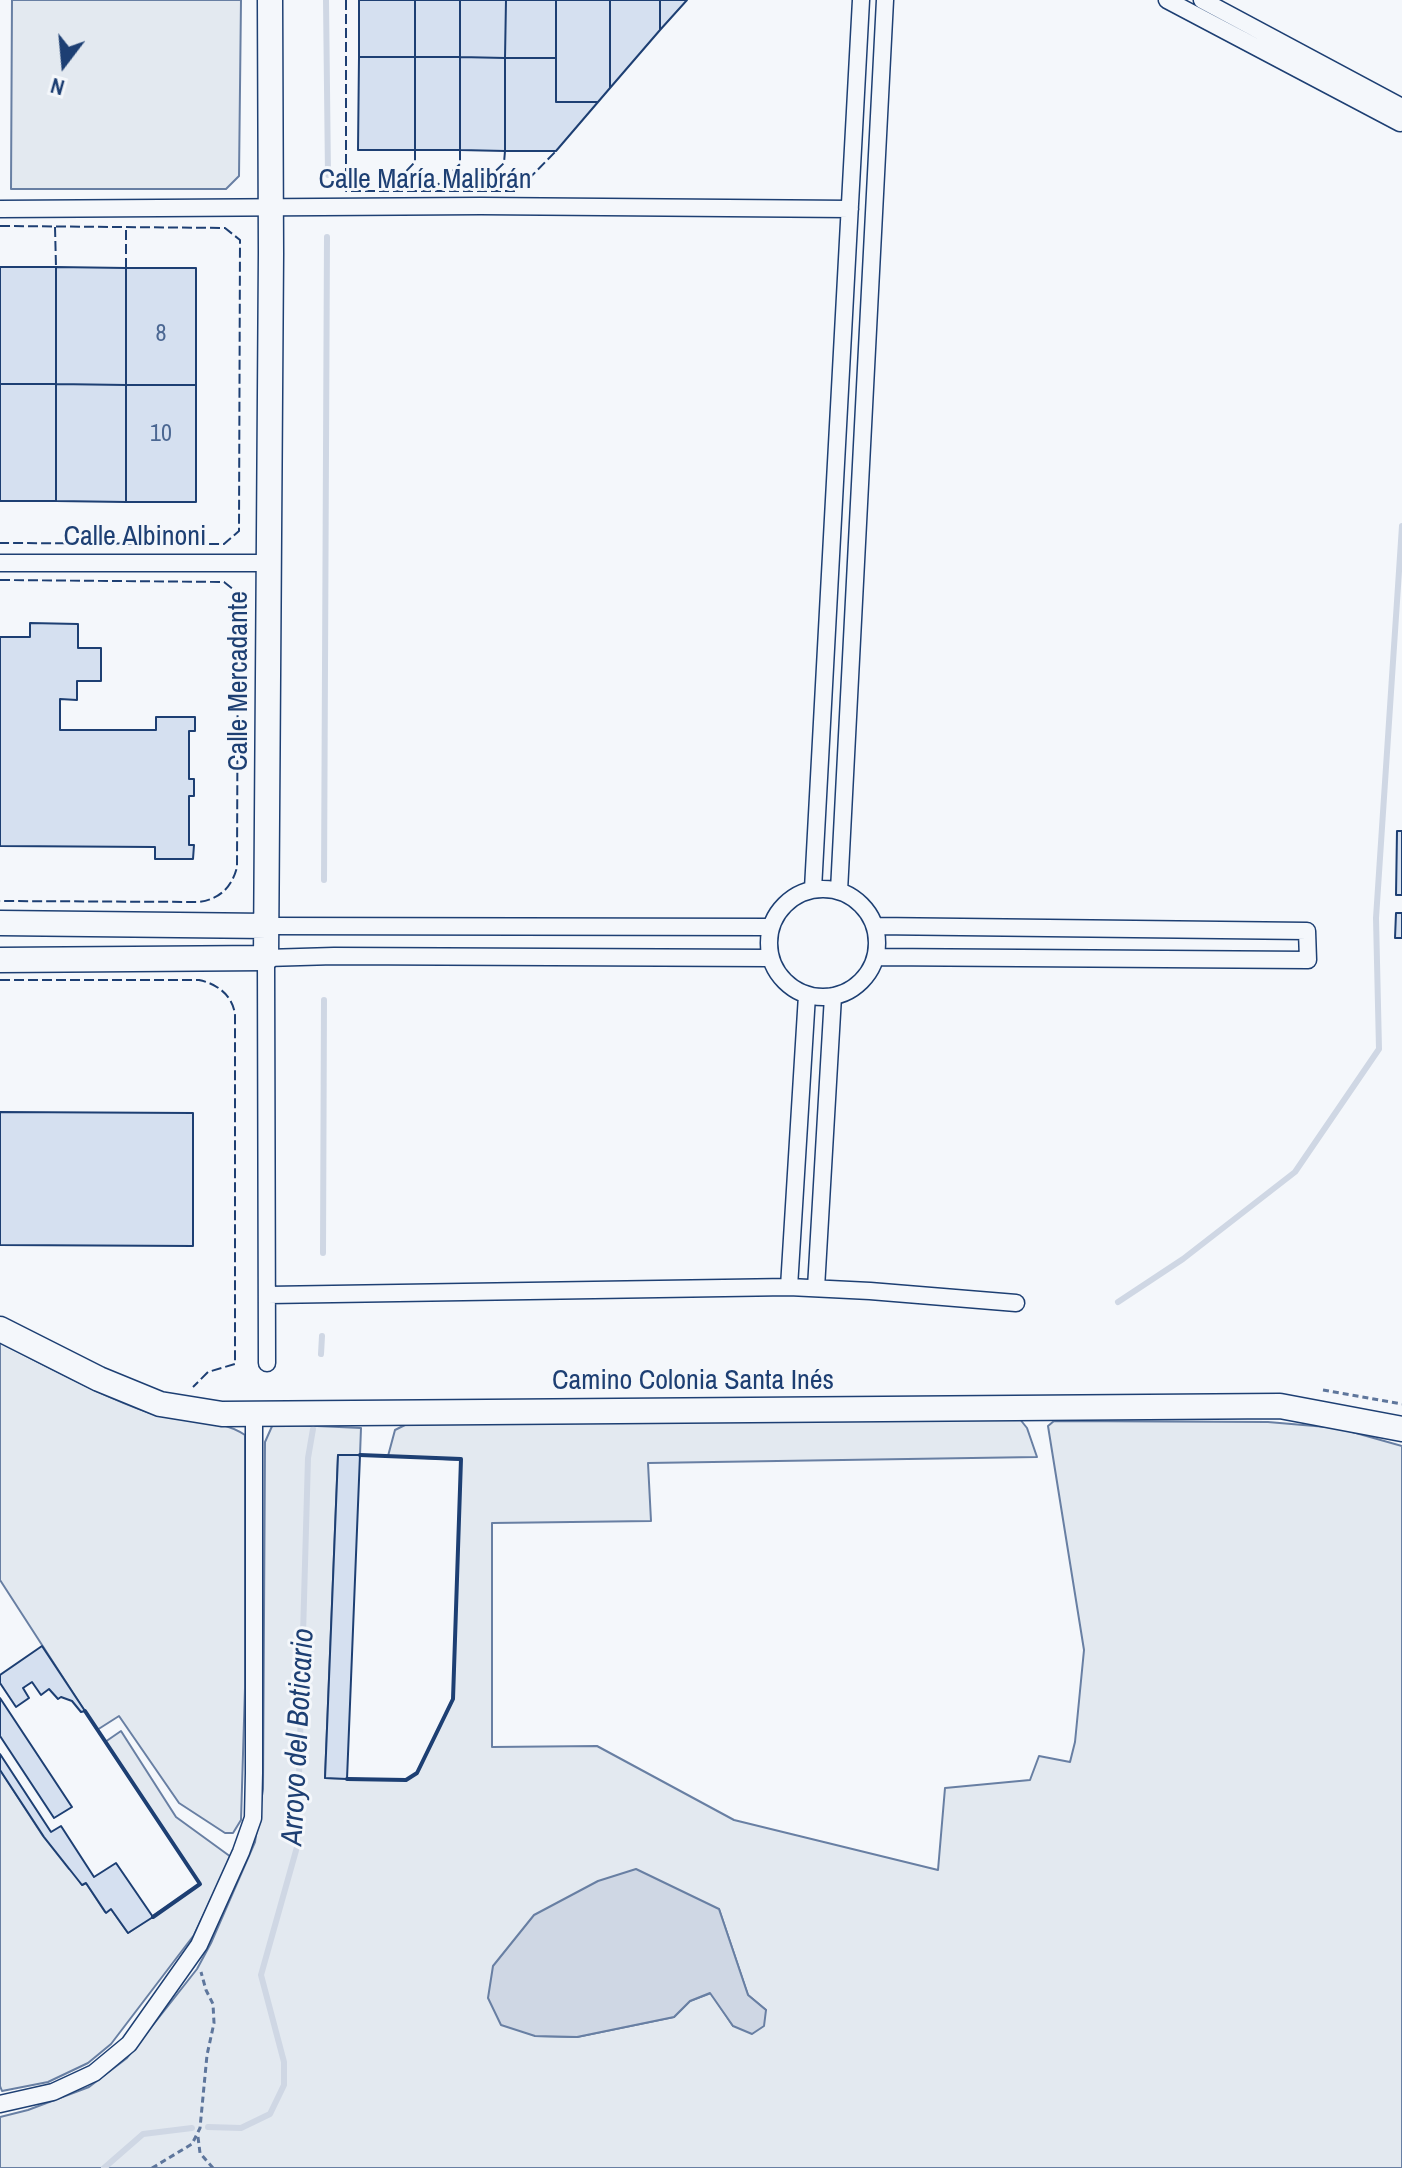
<!DOCTYPE html>
<html>
<head>
<meta charset="utf-8">
<style>
  body { margin:0 }
  #map { position:relative; width:1402px; height:2168px; overflow:hidden; background:#f4f7fb; font-family:"Archivo Narrow",sans-serif }
  canvas { display:block }
  .north { position:absolute; left:24px; top:24px; width:80px; height:80px; -webkit-text-stroke:6px #f4f7fb; paint-order:stroke; rotate:196deg; font-size:22px; font-weight:700; line-height:32px; text-align:center; color:#1d3f73 }
  .north::after { content:''; display:block; margin:auto; width:28px; height:36px; background:#1d3f73; clip-path:polygon(50% 0,100% 100%,50% 72%,0 100%) }
</style>
</head>
<body>
<div id="map">
<canvas width="1402" height="2168"></canvas>
<div class="north">N</div>
</div>
<script>
const context = document.querySelector('canvas').getContext('2d');
context.lineJoin = 'round';
function fillPath(path, color) { context.fillStyle = color; context.fill(path, 'evenodd'); }
function trace(path, color, width, dash) { context.strokeStyle = color; context.lineWidth = width; context.lineCap = dash ? 'butt' : 'round'; context.setLineDash(dash || []); context.stroke(path); }
function drawText(font, color, halo, rows, align = 'center') {
  context.font = font + ' "Archivo Narrow",sans-serif'; context.lineWidth = 6; context.setLineDash([]); context.textBaseline = 'middle'; context.strokeStyle = halo; context.fillStyle = color; for (const [text, x, y, turn = 0] of rows) {
    context.save(); context.translate(x, y); context.rotate((+turn || 0) * Math.PI / 180); context.textAlign = isNaN(turn) ? turn : align; if (halo) context.strokeText(text, 0, 0); context.fillText(text, 0, 0); context.restore();
  }
}
const green = new Path2D(`
  M12,0H241L239,176L226,189H11Z
  M0,1343C49,1367 98,1395 150,1413C181,1423 219,1417 245,1435V1688L241,1820L233,1833H225L179,1803L119,1716L97,1730L0,1580Z
  M1019,1418L1027,1428L1037,1457L648,1463L651,1521L492,1523V1747L597,1746L734,1820L938,1870L945,1788L1030,1780L1039,1756L1070,1762L1075,1742L1084,1650L1048,1426L1054,1421L1268,1422L1338,1428L1402,1446V2168H0V2117L28,2110L89,2087L127,2058L197,1969L211,1943L255,1842L263,1789L265,1442L273,1424L361,1428L360,1455H338L325,1778L406,1780L417,1773L453,1699L461,1460L388,1456L395,1430L407,1424ZM719,1909L748,1995L766,2010L733,2026L711,1993L690,2001L674,2017L577,2037L535,2036Z
  M121,1731L176,1817L231,1857L194,1935L111,2044L88,2063L48,2082L2,2091L0,2086V1770L43,1836L69,1869L71,1868L82,1885L86,1883L105,1912L111,1909L128,1933L200,1884L105,1742Z`);
const water = new Path2D(`
  M636,1869L719,1909L748,1995L766,2010L764,2026L752,2034L733,2026L710,1993L690,2001L674,2017L577,2037L535,2036L501,2025L488,1998L493,1966L534,1915L598,1881Z`);
const stream = new Path2D(`
  M326,0L328,175
  M324,880L327,237
  M323,1253L324,1000
  M1118,1302L1183,1259L1295,1172L1379,1049L1376,918L1402,526
  M321,1354L322,1336
  M208,2127L241,2128L270,2114L284,2085V2062L261,1975L297,1847L308,1458L313,1429
  M104,2168L143,2134L192,2128`);
const building = new Path2D(`
  M359,0H415V57H359Z
  M415,0H460V57H415Z
  M460,0H506L505,58L460,57Z
  M506,0H556V58H505Z
  M556,0H610V88L598,102H556Z
  M610,0H660V30L610,88Z
  M660,0H687L660,30Z
  M359,57H415V150H358Z
  M415,57H460V150H415Z
  M460,57L505,58V151L460,150Z
  M505,58H556V102H598L556,151H505Z
  M0,267H56V384H0Z
  M56,267L126,268V385L56,384Z
  M126,268H196V385H126Z
  M0,384H56V501H0Z
  M56,384L126,385V502L56,501Z
  M126,385H196V502H126Z
  M30,623L78,624V648H101V681H77V700L60,699V730H156V717H195V731H189V779H194V796H189V845H194L193,859H155V847L0,846V637H30Z
  M1397,831H1402V895H1396Z
  M1396,913H1402V938H1395Z
  M0,1112L193,1113V1246L0,1245Z
  M338,1455H360L347,1779L325,1778Z
  M42,1646L85,1711L81,1712L72,1701L61,1697L58,1699L49,1689L41,1695L32,1682L23,1688L29,1698L16,1707L0,1683V1675Z
  M0,1698L72,1807L54,1818L0,1736Z
  M0,1754L51,1832L61,1826L94,1877L116,1863L153,1917L128,1933L111,1909L106,1913L86,1883L82,1885L44,1837L0,1770Z`);
const path = new Path2D(`
  M1323,1390L1402,1404
  M198,2137L200,2153L213,2168
  M152,2168L192,2144L200,2128L207,2055L214,2023L213,2004L206,1990L201,1972`);
const street = new Path2D(`
  M1167,0L1400,123L1402,120
  M1202,0L1402,107
  M0,209L481,206L850,209
  M0,563H269
  M769 943a54 54 0 1 1 108 0a54 54 0 1 1-108 0Z
  M813,889L861,0
  M839,891L885,0
  M267,926L771,927
  M875,926L1307,931L1308,960L876,957
  M789,1287L807,995
  M816,1288L833,996
  M268,1295L789,1287L870,1291L1016,1303
  M267,1363L266,958L334,956L770,958
  M0,2104L53,2092L94,2073L129,2044L199,1945L241,1852L253,1818L254,1773V1415`);
const secondary = new Path2D(`
  M0,923L267,926
  M0,960L266,958L271,253L270,0
  M0,1329L99,1379L160,1404L222,1414L1280,1406L1402,1429`);
const fence = new Path2D(`
  M346,0V191H517L556,151
  M432,190L460,164V150
  M476,190L504,163L505,151
  M387,191L415,162V150
  M0,226L225,228L240,240L239,531L224,544L0,543
  M55,227L56,267
  M126,268V227
  M0,580L224,582L238,593L237,867C232,887 220,899 199,902L0,901
  M0,980H199C218,984 233,996 235,1015V1364L208,1372L193,1387`);
const wall = new Path2D(`
  M85,1711L200,1884L153,1917
  M347,1779L406,1780L417,1773L453,1699L461,1459L360,1455`);
const numberNames = [
  ["8",161,335],
  ["10",161,435]
];
const streetNames = [
  ["Calle María Malibrán",425,180],
  ["Calle Albinoni",135,537],
  ["Calle Mercadante",239,681,-90],
  ["Camino Colonia Santa Inés",693,1381]
];
const waterNames = [
  ["Arroyo del Boticario",299,1737,-87]
];
fillPath(green, '#e3e9f0');
trace(green, '#687fa3', 2);
fillPath(water, '#cfd7e4');
trace(water, '#687fa3', 2);
trace(stream, '#cfd7e4', 6);
fillPath(building, '#d5e0f0');
trace(building, '#1d3f73', 2);
trace(street, '#1d3f73', 19);
trace(secondary, '#1d3f73', 27);
trace(path, '#5e769c', 3, [6, 4]);
trace(street, '#f4f7fb', 16);
trace(secondary, '#f4f7fb', 24);
trace(fence, '#1d3f73', 2, [10, 4]);
trace(wall, '#1d3f73', 4);
drawText('24px', '#4b6792', null, numberNames);
drawText('28px', '#1d3f73', '#f4f7fb', streetNames);
drawText('italic 30px', '#1d3f73', '#f4f7fb', waterNames);
</script>
</body>
</html>
